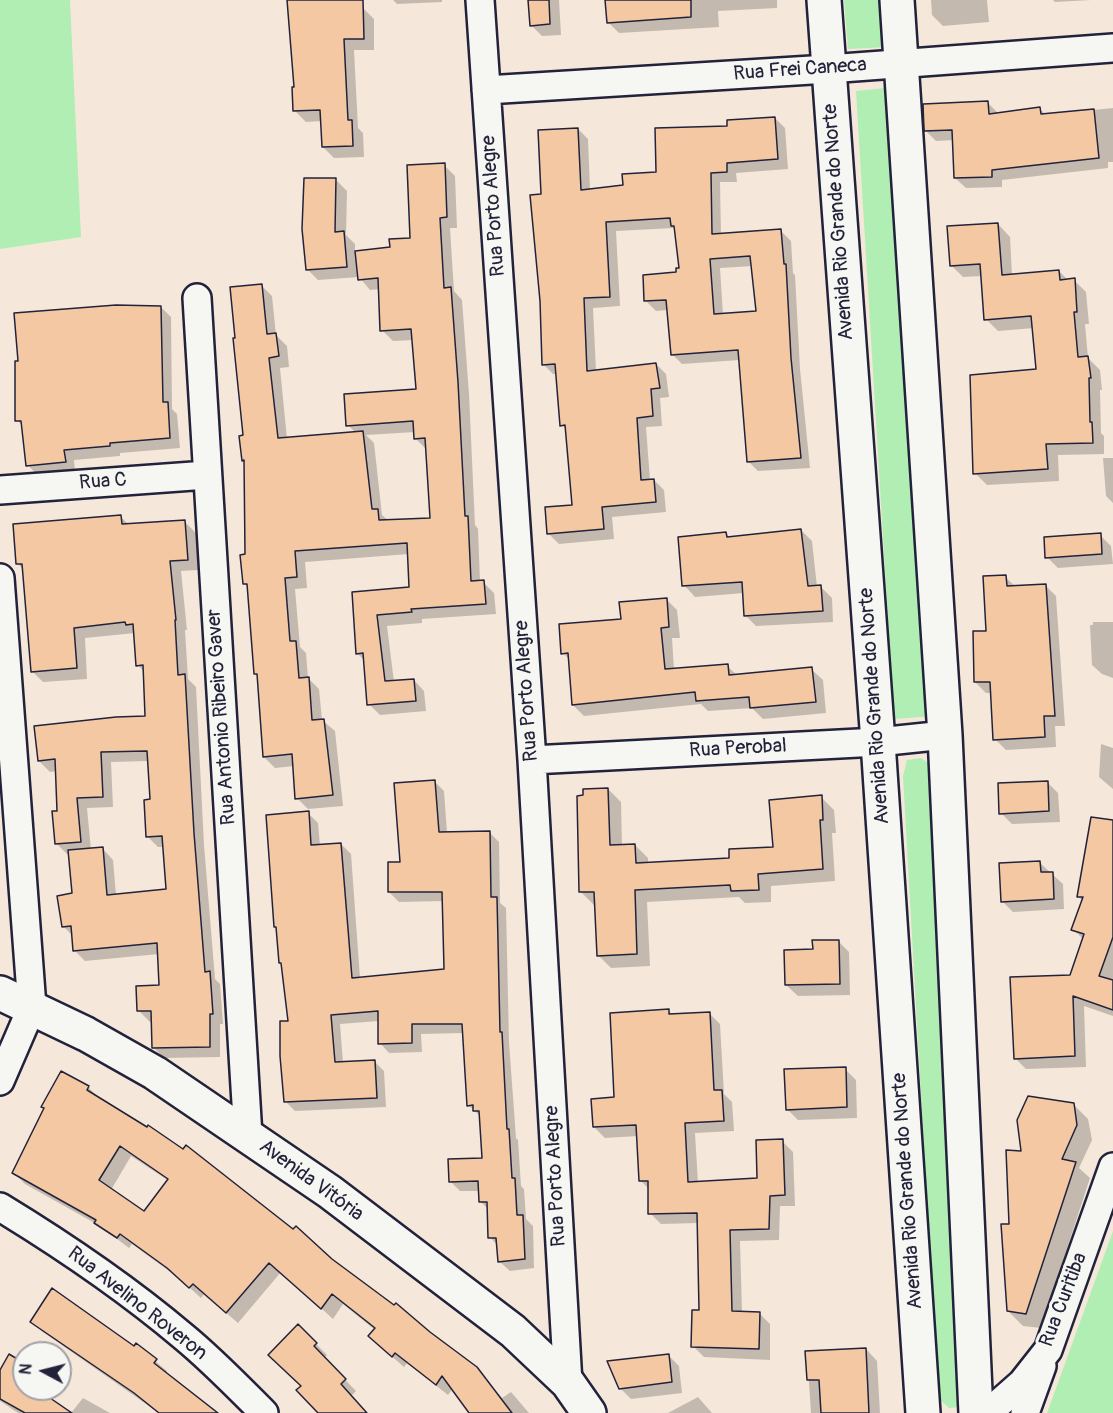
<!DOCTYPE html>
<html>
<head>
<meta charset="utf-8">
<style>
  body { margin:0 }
  #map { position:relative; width:1113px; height:1413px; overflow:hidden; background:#f5e8da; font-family:Pangolin,sans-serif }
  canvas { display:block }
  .north { position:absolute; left:12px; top:1341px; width:60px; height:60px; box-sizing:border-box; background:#f6f6f2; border:2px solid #a1a1a9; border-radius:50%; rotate:277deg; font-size:16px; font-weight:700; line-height:24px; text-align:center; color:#22223b }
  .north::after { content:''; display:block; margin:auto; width:21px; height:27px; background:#22223b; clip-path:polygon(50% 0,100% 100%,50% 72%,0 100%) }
</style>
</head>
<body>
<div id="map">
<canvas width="1113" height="1413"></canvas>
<div class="north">N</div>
</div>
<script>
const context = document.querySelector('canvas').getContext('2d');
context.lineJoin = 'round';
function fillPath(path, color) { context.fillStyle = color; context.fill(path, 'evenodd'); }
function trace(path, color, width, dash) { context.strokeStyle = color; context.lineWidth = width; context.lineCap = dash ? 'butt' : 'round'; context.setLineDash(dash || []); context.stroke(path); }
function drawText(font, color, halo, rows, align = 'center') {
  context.font = font + ' Pangolin,sans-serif'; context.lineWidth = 6; context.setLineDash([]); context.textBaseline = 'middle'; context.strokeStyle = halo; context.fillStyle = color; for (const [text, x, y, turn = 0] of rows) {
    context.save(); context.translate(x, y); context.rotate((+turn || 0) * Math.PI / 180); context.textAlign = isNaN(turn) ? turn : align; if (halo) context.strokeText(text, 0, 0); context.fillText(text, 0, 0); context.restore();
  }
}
const green = new Path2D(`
  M0,0H70L81,237L0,249Z
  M844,0H885L889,47L848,49Z
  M885,88L935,716L894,719L856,91Z
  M921,758L935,767L960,1407L949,1408L938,1398L903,776L907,760Z
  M1113,1231V1413H1047Z`);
const shadow = new Path2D(`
  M288,0H350L363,8L374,19V50H354L358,128L363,133L364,157L334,158L323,147L322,121L306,122L295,111L296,89Z
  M393,0H442V2L397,4Z
  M530,0H559L561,35L542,36L531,25Z
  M606,0H777V8L718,11L719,27L619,33L608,22Z
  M931,0H987L989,22L943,26L932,15Z
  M1053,0H1091L1055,2Z
  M988,103L999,114L1040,109L1046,115L1113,108V162H1108V168L1002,180V187L966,188L955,178L954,140L936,141L926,131Z
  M775,118L785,128L788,169L736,173L737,182H720L721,235L781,231L791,241L793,273L795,275L800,369L810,468L758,471L748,461L740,360L682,364L672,354L668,310L656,311L646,301L681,270L674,228L616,231L620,306L593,308L596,371L656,364L666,374L669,397L660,398L662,426L646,427L650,480H654L664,490L666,512L612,517L614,539L559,544L549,534L574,506L567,430L562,425L557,374H553L543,364L542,196L578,129L588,139L590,190L624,186L657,173L729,128ZM753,266L757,312L723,315L720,268Z
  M444,165L455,176L457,228H450L454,291L462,300L469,394L475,525L478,529L480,582H483L494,593L496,614L422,619V623L387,626L394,682L414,680L424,691L426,711L380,715L369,704L365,661L357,653L354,594L411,589L409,554L305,562L307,588L295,589L300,647L306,653L308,678L319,689L322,720L335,731L343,806L308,809L297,798L294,766L275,768L264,757L259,676L256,673L249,588L245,584L247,556L246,463L243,460L262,286L272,296L276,335L287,346L289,367L280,368L287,439L356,433L348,425L417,391L413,340L393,341L382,330L380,289L370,290L359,277L318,280L307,269L336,180L347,191L346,235L355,244V253L391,248L412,240ZM415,432V438L427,450L431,519L389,521L382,515L374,443L366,435Z
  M998,224L1010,237L1012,275L1059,271L1068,280H1074L1086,292L1089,324H1085L1088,358L1100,370L1102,390H1100L1101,433L1104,436V454L1058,455L1059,481L987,485L975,473L1038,370L1034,328L998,331L986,319L982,276L963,277L951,265Z
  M161,307L171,317L172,409L177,414L180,448L120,453V456L74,460L75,472L38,476L28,465L24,427L17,420Z
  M1103,458H1113V503L1106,496Z
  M121,517L129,525L185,522L196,533L198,570L181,571L187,630H185L188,679L196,687L204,845L215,979L220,984L223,1024H220V1057L164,1058L153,1047V1021L150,1022L139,1011L161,986L159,954L85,961L74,950L73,936L63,926L73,895L70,854H67L56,843L59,812L57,771L50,772L39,761L146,717L145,673L138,665L135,633L85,638L87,679L43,682L32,671L24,570L18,564ZM149,761L152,801L147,836L158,847H164L167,890L116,895L113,860L103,849L91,850L87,808L113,807L111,762Z
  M801,530L812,541L817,587H821L832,598L833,622L756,626L745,615L744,593L695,597L684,585L726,534L730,538Z
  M1100,535L1111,546L1113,564L1058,568L1047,557Z
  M1005,577L1016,587L1045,585L1056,596L1065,726H1055L1056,747L1006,750L995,739L992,693H986L975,682L988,633Z
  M666,599L677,610L680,638H672L674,670L727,666L738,676L811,669L823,680L826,713L763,719L752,708L708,711L701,704L584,716L573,705L570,660L563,653Z
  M1093,622H1113V678L1102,674L1092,665L1090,625H1093Z
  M1101,744L1113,748V789L1099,777Z
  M434,781L444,791L447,833L489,832L499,842L500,903L506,908L509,1042L516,1138L518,1140L521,1186L524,1189L526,1219L533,1226L534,1268L510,1271L500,1262L498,1246L490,1237L488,1209L481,1202L480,1191H460L450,1181L483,1159L479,1115L468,1105L464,1033L421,1034L422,1052L389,1053L380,1043L379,1021L340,1024L343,1063L374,1061L384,1071L386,1107L295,1111L285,1101L289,1023L308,813L318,823L320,846L341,844L351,854L360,978L445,971L444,901L399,902L389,892Z
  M1047,782L1058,793L1060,822L1012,824L1001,813Z
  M608,789L621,802L622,846L635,845L648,858V864L731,860L774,848L821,797L834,810L836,833H832L835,881L771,886V902L745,903L739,897L647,902L650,966L611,968L598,955L596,905H594L581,892Z
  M1113,822V1016L1084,1006L1086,1067L1026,1069L1015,1058L1071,976L1084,940L1073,929L1083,902L1079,897Z
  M1040,863L1063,884L1064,909L1013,912L1002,901Z
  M838,941L849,952L850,995L798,996L786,985L814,950Z
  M669,1011L674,1016L709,1013L720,1024L724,1094L732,1102L734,1131L695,1133L698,1183L758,1179L782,1141L793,1152L795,1206H780L779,1240L740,1241L742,1313H759L770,1324V1360L704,1357L693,1346L700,1311L698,1223L661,1224L650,1213L649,1189L641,1181L638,1136L605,1138L594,1127L616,1098Z
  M845,1069L856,1080L857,1118L798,1120L787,1109Z
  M88,1087L99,1098L331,1260L476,1369L502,1398L511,1392L529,1413H472L453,1388L448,1395L407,1363L404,1367L381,1347L375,1330L343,1304L333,1319L281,1272L238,1323L204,1294L201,1298L180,1279L132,1244L129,1248L100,1226L25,1184L14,1173ZM131,1156L169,1181L144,1213L111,1190Z
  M1073,1104L1088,1119L1092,1140L1079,1168L1090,1178L1041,1328L1023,1326L1008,1311L1010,1226L1022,1153Z
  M32,1322L134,1348L136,1345L167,1371L165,1374L214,1413H159L43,1332Z
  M298,1326L327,1355L324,1358L356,1391L351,1396L366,1413H320L303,1387Z
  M866,1349L877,1361L880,1413H811L807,1353Z
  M668,1355L679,1366L682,1393L631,1399L620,1388Z
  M24,1365V1389H37L69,1413H18L0,1401V1373Z
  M698,1397L712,1413H668Z
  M83,1398L110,1413H71Z`);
const building = new Path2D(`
  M287,0H363L364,39H344L348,120H352L353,146L322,147L320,110L293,111L292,87H294Z
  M528,0H549L550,24L530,26Z
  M605,0H691V17L607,23Z
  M988,101L989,114L1040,107L1041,114L1094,109L1099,158L992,170V177L954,178L952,130L924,131L923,104Z
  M775,117L778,159L727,163V172L711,173L712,234L781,229L784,264H786L791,358L801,458L747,462L738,350L671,355L666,300L644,301L643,275L676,272V268H679L674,226H671L670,218L606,222L610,297L584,298L587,371L656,363L660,388L651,389L653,416L637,418L641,480L654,479L656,502L602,507L604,529L547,534L545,507L572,505L565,425L560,426L555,364L542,365L540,301L530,195L541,194L538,130L578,128L581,190L623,185L622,174L656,172L655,128L727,126V120ZM750,256L756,311L714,314L710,259Z
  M445,163L447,217L440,218L444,288L451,287L458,382L465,516H468L471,581L484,580L486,604L411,609L412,612L377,615L385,681L414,679L416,701L367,705L363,653L356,654L352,592L409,587L407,543L295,551L297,577L285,578L290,641H296L299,678L309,677L312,720L324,719L333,795L295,799L292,754L263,757L257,674H254L247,584H243L240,555L245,554L244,460L242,461L239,436L243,435L233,338H235L230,287L262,284L267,334L276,333L279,356L269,358L278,438L363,431L372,509H378L379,520L430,518L425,438L414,439L413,421L346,426L344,394L416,389L411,329L380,331L378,278L358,280L355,251L390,247L389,239L410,238L407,165Z
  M304,178H336L335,232L344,231L347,267L306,270L302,229Z
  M998,223L1002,275L1059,270L1060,280L1075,278L1077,312H1074L1078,357L1088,356L1091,378H1089L1090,422H1092L1093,443L1046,444L1048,469L973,474L970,375L1036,369L1031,316L984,320L980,264L950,266L947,226Z
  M116,305L161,306L163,402H168L170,438L110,443V446L64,450L66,462L26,466L21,421H15V361H18L14,313Z
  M121,515L122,524L185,520L188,560L170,561L176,620H175L178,675L185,674L194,833L205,972L210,971L213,1014H210V1047L152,1048L151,1011H137L136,986L159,985L157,943L73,951L71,926L62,927L57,896L72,893L68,850L103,847L107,895L166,889L162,836L146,837L144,800L150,799L147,751L101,752L103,797L77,798L81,842L55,844L52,811H57L55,759L38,761L34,726L116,717L145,716L143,665L136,666L133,624L126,625L125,622L74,628L77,668L31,672L22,564H16L13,524Z
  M801,529L808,586L821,585L823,611L744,616L742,582L682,586L678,537L726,532L727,537Z
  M1101,533L1102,554L1045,558L1044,537Z
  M1006,575L1007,586L1046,584L1055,716H1044L1045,737L993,740L990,682H974L973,631H986L983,576Z
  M667,598L669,627L661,628L665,669L728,664L729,675L812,667L816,702L750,708L749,697L696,701L695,692L572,705L568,653L561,654L559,624L621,619L619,602Z
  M435,780L439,832L490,831L491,897H497L500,1032H502L507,1129H509L512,1178H515L517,1215H523L525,1259L498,1262L496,1238H488L487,1202H479L478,1181L449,1182L448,1159L482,1158L479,1111H473V1105L467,1106L462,1024H412V1043L378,1044V1011L331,1015L335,1062L375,1060L377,1098L284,1102L280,1056V1021H288L281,963H279L276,927H274L266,815L309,811L311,845L341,843L352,978L444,969L442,892H388V862H400L394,783Z
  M1048,781L1049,811L999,814L998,783Z
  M608,788L610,845L635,844L636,863L729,858V849L773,847L769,800L822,795L823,820H820L823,869L758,874L759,890L731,891L730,885L635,890L637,954L597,956L594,892H579L577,796L583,795V789Z
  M1091,817L1113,820V937L1099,976L1113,980V1010L1073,996L1075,1056L1014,1059L1010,977L1070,975L1084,934L1071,930L1083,897H1077Z
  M1040,861L1041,872H1053L1054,899L1001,902L999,863Z
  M812,940H839L840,984L785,985L784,950L813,949Z
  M669,1009V1014L710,1012L714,1090H722L724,1121L685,1123L688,1182L757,1178L756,1140L783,1139L785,1195L770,1196L769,1229L730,1230L732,1311L760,1312L759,1349L691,1347L692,1310H699L697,1213L648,1214V1181H639L636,1125L593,1127L591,1099L614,1097L610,1013Z
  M846,1067L847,1107L786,1110L784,1069Z
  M61,1071L89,1086L87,1090L147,1127L148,1125L183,1149L186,1145L293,1229L296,1226L332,1259L394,1305L396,1303L430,1332L477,1367L512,1413H469L442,1376L436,1385L395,1353L392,1357L368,1336L375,1328L332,1294L321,1309L269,1263L226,1313L193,1284L189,1288L167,1268L120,1234L117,1238L94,1223L96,1220L12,1173L44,1108L41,1107ZM120,1146L168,1179L144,1211L99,1180Z
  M1028,1096L1074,1103L1077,1125L1062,1159L1076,1162L1026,1314L1007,1311L1001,1224H1009L1006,1150L1021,1151L1017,1120Z
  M52,1288L134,1346L136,1343L157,1359L154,1363L218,1413H159L134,1393L30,1322Z
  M298,1324L317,1343L314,1346L346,1379L341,1384L367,1413H318L296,1390L301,1386L268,1355Z
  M866,1348L869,1413H821L819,1380H807L805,1351Z
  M9,1354L24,1363V1389H37L72,1413H25L0,1399V1370Z
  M669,1354L672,1382L619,1389L607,1361Z`);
const street = new Path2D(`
  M480,0L532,760L568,1383
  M486,90L828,69L1113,48
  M197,298L248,1136
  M0,490L207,475
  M0,578L32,1007L0,1081
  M532,760L878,742L945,735
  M0,1207C64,1246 126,1288 184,1337C212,1360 238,1387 264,1413
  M985,1413L997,1405L1022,1383L1048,1350L1113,1167
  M1025,1413L1042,1366`);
const secondary = new Path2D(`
  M824,0L878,742L923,1413
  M897,0L945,735L976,1413
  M0,993L86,1034L155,1073L330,1192L513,1331L568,1383L589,1413`);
const streetNames = [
  ["Rua Frei Caneca",800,70,-4],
  ["Rua Porto Alegre",494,206,-94],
  ["Avenida Rio Grande do Norte",839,222,-94],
  ["Rua C",103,482,-4],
  ["Rua Porto Alegre",527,691,-94],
  ["Avenida Rio Grande do Norte",875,706,-94],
  ["Rua Antonio Ribeiro Gaver",222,717,-94],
  ["Rua Perobal",738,749,-3],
  ["Rua Porto Alegre",556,1176,-93],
  ["Avenida Vitória",311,1181,36],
  ["Avenida Rio Grande do Norte",908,1191,-94],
  ["Rua Curitiba",1064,1300,-69],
  ["Rua Avelino Roveron",137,1304,38]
];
fillPath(green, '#b1eeb4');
fillPath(shadow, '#0003');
fillPath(building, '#f3c8a2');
trace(building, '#22223b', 1.5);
trace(street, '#22223b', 32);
trace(secondary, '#22223b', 38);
trace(street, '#f6f6f2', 27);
trace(secondary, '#f6f6f2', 33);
drawText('20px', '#22223b', '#f6f6f2', streetNames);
</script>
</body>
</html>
